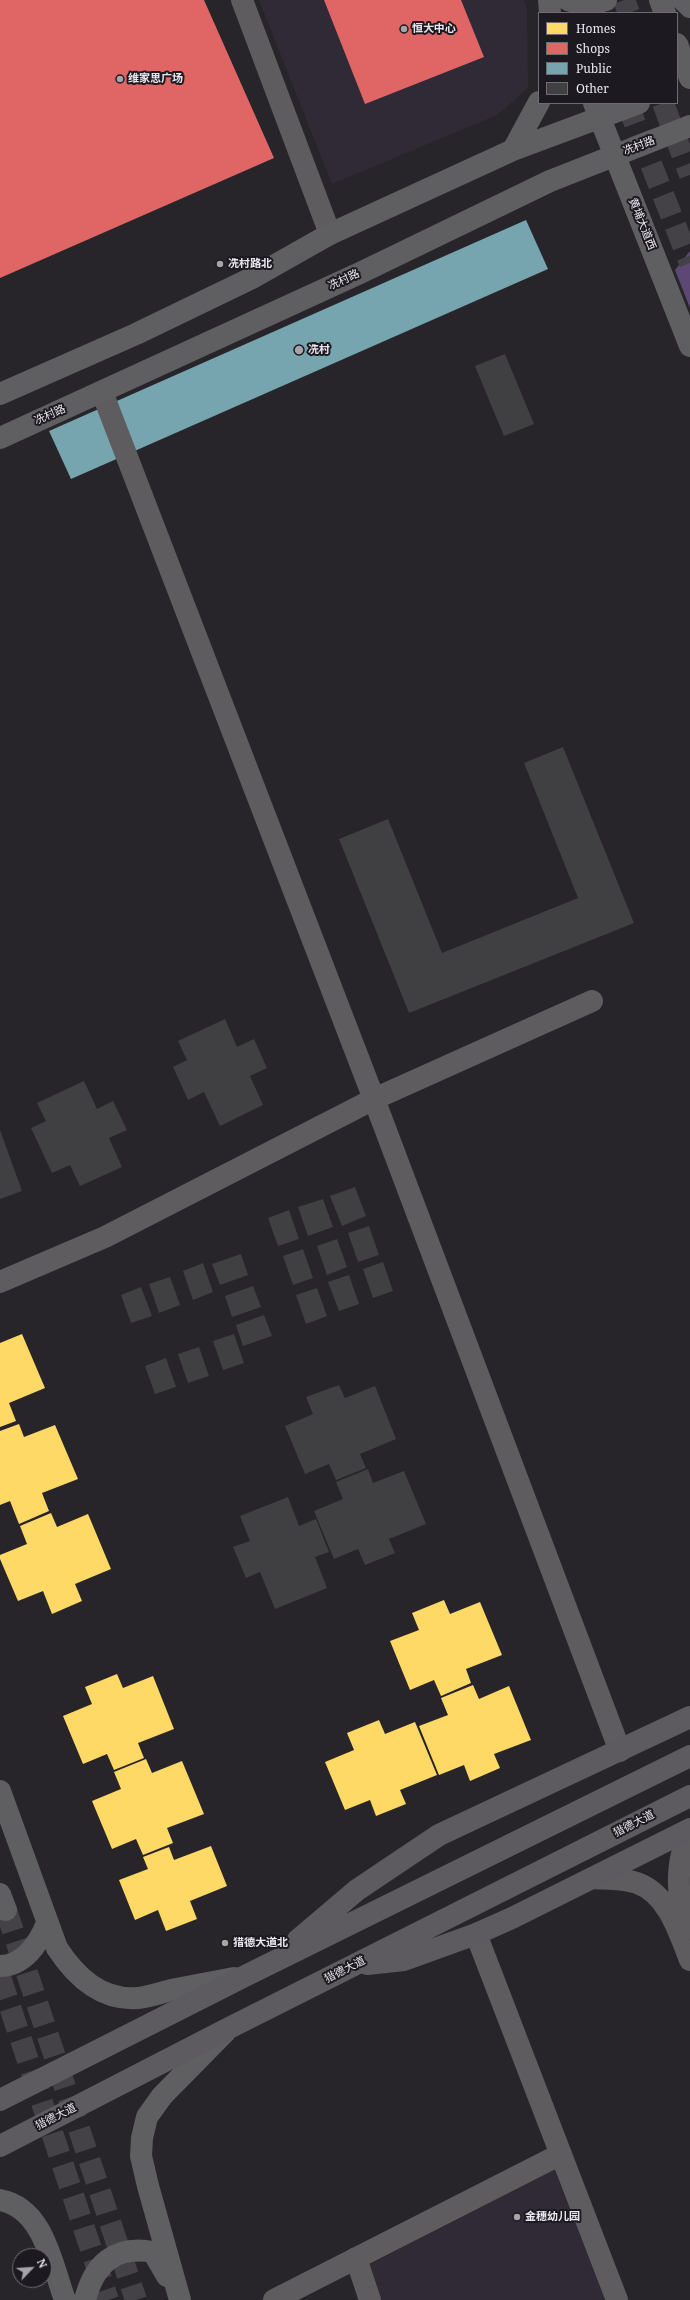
<!DOCTYPE html>
<html>
<head>
<meta charset="utf-8">
<style>
  body { margin:0 }
  #map { position:relative; width:690px; height:2300px; overflow:hidden; background:#272529; font-family:"Noto Serif",serif }
  canvas { display:block }
  .legend { position:absolute; left:538px; top:12px; width:140px; height:92px; box-sizing:border-box; background:#1d1921; border:1px solid #6f6c73; margin:0; padding:5px 7px; list-style:none; font-size:12px; color:#eae8ee }
  .legend li { display:flex; align-items:center; gap:8px; height:20px }
  .legend b { width:20px; border:1px solid #6f6c73 }
  .north { position:absolute; left:12px; top:2248px; width:40px; height:40px; box-sizing:border-box; background:#1d1921; border:1px solid #6f6c73; border-radius:50%; rotate:65deg; font-size:11px; font-weight:700; line-height:16px; text-align:center; color:#eae8ee }
  .north::after { content:''; display:block; margin:auto; width:14px; height:18px; background:#a6a4a9; clip-path:polygon(50% 0,100% 100%,50% 72%,0 100%) }
</style>
</head>
<body>
<div id="map">
<canvas width="690" height="2300"></canvas>
<ul class="legend">
<li><b style="height:11px;background:#ffd966"></b>Homes</li>
<li><b style="height:11px;background:#e06666"></b>Shops</li>
<li><b style="height:11px;background:#76a5af"></b>Public</li>
<li><b style="height:11px;background:#403f42"></b>Other</li>
</ul>
<div class="north">N</div>
</div>
<script>
const context = document.querySelector('canvas').getContext('2d');
context.lineJoin = 'round';
function fillPath(path, color) { context.fillStyle = color; context.fill(path, 'evenodd'); }
function trace(path, color, width, dash) { context.strokeStyle = color; context.lineWidth = width; context.lineCap = dash ? 'butt' : 'round'; context.setLineDash(dash || []); context.stroke(path); }
function drawText(font, color, halo, rows, align = 'center') {
  context.font = font + ' "Noto Serif","Noto Sans SC",serif'; context.lineWidth = 4; context.setLineDash([]); context.textBaseline = 'middle'; context.strokeStyle = halo; context.fillStyle = color; for (const [text, x, y, turn = 0] of rows) {
    context.save(); context.translate(x, y); context.rotate((+turn || 0) * Math.PI / 180); context.textAlign = isNaN(turn) ? turn : align; if (halo) context.strokeText(text, 0, 0); context.fillText(text, 0, 0); context.restore();
  }
}
const built = new Path2D(`
  M259,0H524L527,10L528,88L497,115L332,184Z
  M554,2169L605,2300H382L370,2264Z`);
const forest = new Path2D(`
  M690,251V308L675,270Z`);
const homes = new Path2D(`
  M22,1334L45,1388L9,1403L16,1421L0,1427V1343Z
  M19,1424L24,1437L55,1425L78,1479L42,1493L49,1511L19,1524L10,1501L0,1505V1431Z
  M51,1513L57,1527L88,1514L111,1569L75,1584L82,1601L52,1614L43,1591L18,1601L0,1559V1555L27,1544L20,1526Z
  M444,1600L450,1614L480,1602L502,1655L466,1669L471,1683L441,1696L434,1680L410,1690L390,1641L419,1630L412,1613Z
  M117,1674L123,1688L153,1676L174,1729L138,1743L144,1758L114,1770L107,1754L83,1764L63,1716L92,1704L85,1687Z
  M473,1685L479,1699L509,1686L531,1740L494,1754L500,1768L470,1781L464,1765L439,1775L419,1726L448,1715L441,1698Z
  M379,1720L385,1734L415,1722L437,1775L400,1790L406,1804L376,1816L370,1800L345,1810L325,1762L354,1750L347,1733Z
  M146,1759L152,1773L182,1761L204,1814L167,1828L173,1843L143,1855L136,1839L112,1849L92,1801L121,1789L114,1772Z
  M211,1846L227,1886L190,1901L197,1919L166,1931L158,1910L135,1920L119,1880L148,1869L143,1857L169,1847L174,1860Z`);
const shops = new Path2D(`
  M0,0H204L274,158L0,278Z
  M324,0H461L484,57L365,104Z`);
const public = new Path2D(`
  M526,220L548,269L71,479L49,431Z`);
const building = new Path2D(`
  M505,354L534,424L504,436L475,366Z
  M563,747L634,923L409,1013L339,839L388,819L442,953L578,898L524,763Z
  M225,1019L237,1047L254,1039L267,1068L250,1076L263,1105L220,1126L204,1092L188,1100L173,1067L187,1060L178,1041Z
  M84,1081L97,1109L113,1101L127,1130L109,1138L122,1167L80,1186L70,1165L52,1173L31,1128L46,1121L37,1103Z
  M0,1130L22,1191L0,1199Z
  M355,1187L366,1216L342,1226L330,1196Z
  M323,1199L333,1227L308,1236L298,1207Z
  M289,1210L299,1239L278,1246L268,1218Z
  M369,1226L379,1255L358,1262L348,1233Z
  M337,1239L347,1267L327,1275L317,1246Z
  M303,1249L313,1278L293,1285L283,1256Z
  M241,1254L248,1275L220,1285L212,1264Z
  M383,1262L393,1291L373,1298L363,1269Z
  M203,1263L213,1292L193,1300L183,1271Z
  M349,1275L359,1304L339,1311L328,1282Z
  M170,1277L180,1305L159,1313L149,1284Z
  M253,1286L261,1307L232,1317L225,1296Z
  M141,1287L152,1316L131,1323L121,1295Z
  M317,1288L327,1316L306,1324L296,1295Z
  M264,1315L272,1336L243,1346L236,1325Z
  M234,1334L244,1363L223,1370L213,1341Z
  M199,1347L209,1376L188,1383L178,1354Z
  M166,1358L176,1387L155,1394L145,1366Z
  M339,1385L345,1398L375,1386L396,1439L360,1454L366,1468L336,1480L329,1464L305,1474L285,1426L313,1414L306,1397Z
  M368,1469L373,1483L404,1471L426,1524L389,1539L395,1553L365,1565L358,1549L334,1559L314,1511L343,1499L336,1482Z
  M288,1497L299,1526L316,1519L329,1552L315,1557L327,1588L275,1609L260,1572L246,1578L233,1547L250,1541L240,1516Z`);
const majorTunnel = new Path2D(`
  M624,0L629,13
  M627,103L690,263
  M663,103L690,175
  M6,1910L136,2300
  M0,1977L108,2300`);
const minor = new Path2D(`
  M242,0L330,234
  M102,392L374,1099L620,1751
  M0,1282L105,1237L374,1099L592,1001
  M593,1878C607,1879 623,1878 637,1883C668,1894 679,1932 690,1960
  M685,1930C679,1900 673,1863 690,1835
  M476,1934L617,2300
  M356,2258L370,2300
  M274,2300L561,2154`);
const major = new Path2D(`
  M549,0L550,13
  M568,0C581,5 593,4 606,0
  M660,0L665,13
  M683,0L690,7
  M677,44L690,78
  M594,103L690,346
  M513,150L539,102
  M0,394L136,334L254,277L330,234L513,150L639,103
  M0,438L360,273L550,181L690,126
  M0,1791L57,1948C76,1977 101,2001 138,1998C149,1997 160,1993 171,1990C192,1986 213,1982 234,1978
  M0,1894L6,1910
  M0,1966C24,1966 39,1943 47,1923
  M0,2200C44,2208 52,2265 65,2300
  M85,2300C94,2264 115,2245 153,2252L167,2276
  M180,2300L148,2186L141,2156L142,2138L147,2117L162,2096L225,2032`);
const highway = new Path2D(`
  M298,1940L357,1890L439,1835L690,1717
  M367,1964L404,1960L476,1934L512,1918L690,1829
  M0,2100L245,1976L690,1756
  M0,2146L231,2027L690,1796`);
const markers = [
  [404,29,4,"#a6a4a9"],
  [120,79,4,"#a6a4a9"],
  [220,264,4,"#a6a4a9"],
  [299,350,5,"#a6a4a9"],
  [225,1943,4,"#a6a4a9"],
  [517,2217,4,"#a6a4a9"]
];
const poiNames = [
  ["恒大中心",412,29],
  ["维家思广场",128,79],
  ["冼村路北",228,264],
  ["冼村",308,350],
  ["猎德大道北",233,1943],
  ["金穗幼儿园",525,2217]
];
const streetNames = [
  ["冼村路",639,146,-21],
  ["黄埔大道西",642,224,68],
  ["冼村路",344,280,-25],
  ["冼村路",50,415,-24],
  ["猎德大道",634,1824,-27],
  ["猎德大道",345,1970,-27],
  ["猎德大道",56,2117,-27]
];
fillPath(built, '#302a37');
fillPath(forest, '#5d4875');
fillPath(homes, '#ffd966');
fillPath(shops, '#e06666');
fillPath(public, '#76a5af');
fillPath(building, '#403f42');
trace(majorTunnel, '#444247', 22, [22, 11]);
trace(minor, '#5e5c5f', 22);
trace(major, '#5f5e60', 22);
trace(highway, '#5d5b5f', 22);
for (const [x, y, r, color] of markers) { const dot = new Path2D(); dot.arc(x, y, r, 0, 2 * Math.PI); context.fillStyle = color; context.fill(dot); trace(dot, '#1d1921', 1.5); }
drawText('bold 11px', '#eae8ee', '#1d1921', poiNames, 'left');
drawText('11px', '#eae8ee', '#1d1921', streetNames);
</script>
</body>
</html>
